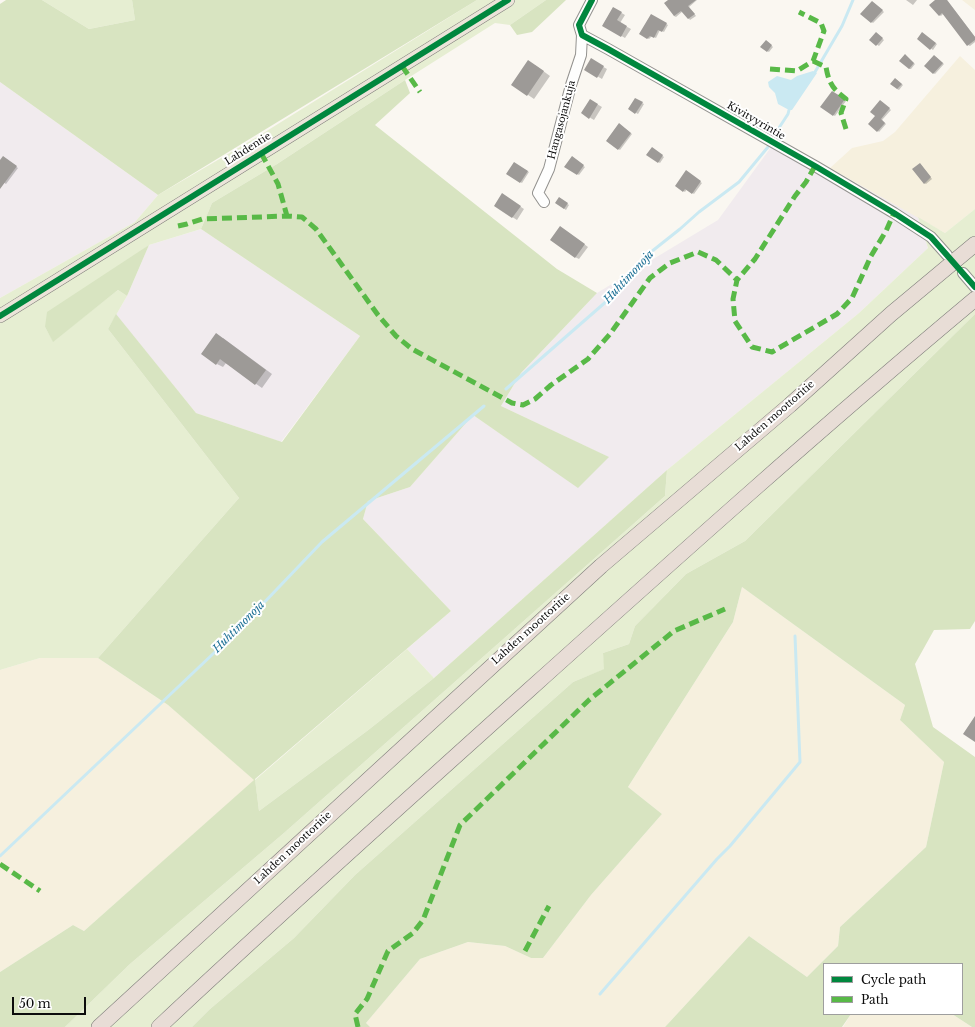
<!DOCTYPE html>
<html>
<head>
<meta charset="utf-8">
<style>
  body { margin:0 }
  #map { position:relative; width:975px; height:1027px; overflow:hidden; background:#faf7f1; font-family:"Libre Baskerville",serif }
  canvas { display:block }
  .legend { position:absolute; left:823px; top:963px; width:140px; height:52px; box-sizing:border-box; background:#fff; border:1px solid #9e9e9e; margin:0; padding:5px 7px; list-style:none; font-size:12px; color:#0c0c0c }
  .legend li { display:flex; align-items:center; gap:8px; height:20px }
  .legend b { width:20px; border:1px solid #9e9e9e }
  .scale { position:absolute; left:12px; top:997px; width:74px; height:18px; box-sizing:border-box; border:2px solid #0c0c0c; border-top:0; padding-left:5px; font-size:12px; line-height:14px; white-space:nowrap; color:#0c0c0c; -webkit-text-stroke:3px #fff; paint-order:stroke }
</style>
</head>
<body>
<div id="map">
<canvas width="975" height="1027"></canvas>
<ul class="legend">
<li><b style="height:5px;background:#00873e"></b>Cycle path</li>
<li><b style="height:5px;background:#58b947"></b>Path</li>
</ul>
<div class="scale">50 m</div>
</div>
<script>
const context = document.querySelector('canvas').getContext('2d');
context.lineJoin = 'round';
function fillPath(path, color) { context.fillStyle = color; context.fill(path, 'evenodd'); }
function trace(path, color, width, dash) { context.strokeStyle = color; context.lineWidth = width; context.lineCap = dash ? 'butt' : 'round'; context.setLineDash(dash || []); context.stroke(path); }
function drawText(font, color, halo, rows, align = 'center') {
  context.font = font + ' "Libre Baskerville",serif'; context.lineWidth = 4; context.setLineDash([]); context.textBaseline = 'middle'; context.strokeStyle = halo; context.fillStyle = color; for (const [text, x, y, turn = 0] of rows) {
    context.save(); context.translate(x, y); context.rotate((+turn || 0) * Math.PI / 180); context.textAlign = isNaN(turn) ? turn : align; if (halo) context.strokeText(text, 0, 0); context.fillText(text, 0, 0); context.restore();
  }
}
const industrial = new Path2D(`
  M0,82L158,195L135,222L0,298Z
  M777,139L918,217L928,248L859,313L667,470L434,678L407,649L451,611L363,519L368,501L410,487L473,415L578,487L608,457L501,406L521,373L597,293L718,220Z
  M201,229L360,336L281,442L196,413L116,315L127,296L149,245Z`);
const farmland = new Path2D(`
  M962,0H975V10Z
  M960,56L975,70V209L945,233L830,168L852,148L883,141L895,132Z
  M742,587L905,705L900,720L944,762L926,847L840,927L838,946L807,977L749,936L665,1027H370L366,1023L420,959L468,942L505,946L531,958H543L591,895L662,814L628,787L733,622Z
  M40,658H98L168,705L255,780L84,931L73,925L0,972V670Z
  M851,1014H952L972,1027H843Z`);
const green = new Path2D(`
  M42,0H132L135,20L89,29Z
  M477,0H546L510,25L495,23L405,80L277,164L212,203L201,229L149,245L45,327L53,341L118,290L127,296L108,329L239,498L98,658H40L0,670V298L135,222L158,195L257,137Z
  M975,209V314L745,541L686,574L635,626L629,644L603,653L605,669L573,682L355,875L294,938L210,1009L192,1027H65L130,964L284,833L665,496L667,470L859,313L928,248L918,217L945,233Z
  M407,649L434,678L367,731L259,811L255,780Z`);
const forest = new Path2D(`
  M6,0H42L89,29L135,20L132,0H477L158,195L0,82V4Z
  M546,0H566L532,32L517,35L510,25Z
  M405,80L410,93L375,125L557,269L597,293L521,373L501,406L609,457L578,488L473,415L410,487L368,501L363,519L451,611L255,779L259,811L367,731L434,678L667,470L665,496L284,833L130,964L65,1027H0V972L73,925L84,931L254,780L168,705L98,658L239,498L108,329L116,314L196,413L282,442L360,336L201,229L212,203L277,164Z
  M149,245L127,296L118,290L53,342L45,327L47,312Z
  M975,314V621L970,629L934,630L915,664L933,727L975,757V1027H972L952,1014H962V964H824V1014H851L842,1027H665L749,936L807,977L838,946L840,927L926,847L944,762L900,720L905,705L742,587L733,622L628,787L662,814L591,895L543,958H531L505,946L468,942L420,959L366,1023L370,1027H192L210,1009L294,938L355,875L573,682L604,669L603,653L629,644L635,626L686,574L745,541Z`);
const water = new Path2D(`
  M813,71L817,73L792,110H789L778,104L775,93L769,87L768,82L777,76L791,80L797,76Z`);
const shadow = new Path2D(`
  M670,0H697L689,7L696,16L690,20L683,11L676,17L674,16Z
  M906,0H917L913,5Z
  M936,0H947L975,37V42L970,46L968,45L943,14L941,16L939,15Z
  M874,3L884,12L873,23L862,14Z
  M613,8L625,15L620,23L631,29L625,38L603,25Z
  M651,15L668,25L664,32L660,30L656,38L652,36L649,39L640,34Z
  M877,34L884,40L879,46L870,40Z
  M922,34L937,44L933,50L918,39Z
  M768,42L773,47L769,52L767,51Z
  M907,57L915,64L911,69H909Z
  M936,57L944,64L935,74L933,73Z
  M591,60L607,69L602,79L585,69Z
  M535,65L550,76L534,99L512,84Z
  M897,80L903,85L899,90L897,89Z
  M832,92L846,101L835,116L822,107Z
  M635,99L644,104L638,114L629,109Z
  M590,100L602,107L594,120L582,113Z
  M882,102L891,110L882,120L886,124L879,132L878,131L876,116Z
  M619,124L632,134L620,150L607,140Z
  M652,148L664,157L660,163L647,154Z
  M3,158L18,168L6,184L0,180V162Z
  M572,158L585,167L579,175L566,166Z
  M514,163L529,172L522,183L507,174Z
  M921,165L932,179L926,184L924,183Z
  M686,172L702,183L694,194L687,189L685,192L676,186Z
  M506,197L524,209L517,220L495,206Z
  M560,198L569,205L566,210L556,203Z
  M565,230L588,247L579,259L575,257Z
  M223,338L272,374L262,388L226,363L223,367L217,364Z`);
const stream = new Path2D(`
  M815,72L842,26L853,0
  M775,134L788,114L789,110
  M506,389L608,300L651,252L680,229L699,212L739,182L768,147
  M0,856L235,633L322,542L484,406
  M600,994L717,859L730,846L800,762L795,636`);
const building = new Path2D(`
  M668,0H696L688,6L695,14L688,19L681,11L674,16L664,3Z
  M935,0H947L975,37V40L967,46L942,13L939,16L929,5Z
  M872,1L883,10L871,23L860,14Z
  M613,7L622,12L617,20L627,26L621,37L602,26Z
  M651,14L667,23L662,32L658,30L654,38L650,36L647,39L639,34Z
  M876,32L883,38L876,46L869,40Z
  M922,32L936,43L930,50L917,39Z
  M766,40L772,45L767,52L760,47Z
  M905,54L914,63L909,69L899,61Z
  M934,55L943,63L933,74L924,66Z
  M591,58L604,66L597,78L584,70Z
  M528,60L544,71L527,96L511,85Z
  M895,78L902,84L897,89L890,84Z
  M832,91L845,99L833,116L820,107Z
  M635,98L643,102L635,114L628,109Z
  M590,99L598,104L589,119L581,113Z
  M880,100L890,108L881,119L885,123L877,132L868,124L875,116L870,112Z
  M619,123L631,133L618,150L606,141Z
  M652,147L663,155L658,163L646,155Z
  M3,156L17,166L0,189V160Z
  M572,156L584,165L577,175L564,167Z
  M514,162L528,171L520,183L506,174Z
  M920,163L931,177L924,184L912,169Z
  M686,170L701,181L692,194L685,189L683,192L675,186Z
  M502,193L521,206L512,218L494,206Z
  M559,197L568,203L564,209L555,203Z
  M560,226L585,244L575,258L550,240Z
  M216,333L266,370L255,385L220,359L216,365L201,354Z
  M975,716V742L963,734Z`);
const minor = new Path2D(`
  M592,0L579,25L582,35L608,49L815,166L894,213L931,237L947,255
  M544,202L538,193L549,169L571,85L581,55L582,35
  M963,273L975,287`);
const major = new Path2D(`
  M0,316L508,0`);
const highway = new Path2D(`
  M99,1027L601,566L790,405L891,314L975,244
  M159,1027C280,913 405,802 529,690C676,558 823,426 975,299`);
const quiet = new Path2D(`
  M813,61L826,67C829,84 833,89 846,99L841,113L846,129
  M402,66L420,92
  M770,69L797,71L813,61L824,31L821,23L799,12
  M261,153L278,184L287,216
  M815,166L806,182L795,196L755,259L737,280L733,299L735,321L752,347L772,352L837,314L852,298L871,256L886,231L894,213
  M178,226L187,224L202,219L287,216L302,217L316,229L378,315L396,336L412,349L512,403L523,405L535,399L551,385L588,359L610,334L650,278L670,263L698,252L716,260L737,280
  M0,864L40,891
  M525,951L549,906
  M358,1027L355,1014L367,999L388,951L413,933L423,920L460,825L589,700L674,631L725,609`);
const cycleway = new Path2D(`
  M592,0L579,25L582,35L608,49L815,166L894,213L931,237L975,287
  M0,316L508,0`);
const streetNames = [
  ["Hangasojankuja",562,120,-75],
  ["Kivityyrintie",756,121,30],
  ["Lahdentie",248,149,-32],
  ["Lahden moottoritie",775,416,-41],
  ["Lahden moottoritie",531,629,-42],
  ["Lahden moottoritie",293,848,-43]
];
const waterNames = [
  ["Huhtimonoja",629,277,-47],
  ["Huhtimonoja",239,627,-45]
];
fillPath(industrial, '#f1ebee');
fillPath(farmland, '#f6f0de');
fillPath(green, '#e6eed2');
fillPath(forest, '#d8e4c1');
fillPath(water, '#cae9f2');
fillPath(shadow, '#0003');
trace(stream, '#cae9f2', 3);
fillPath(building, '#9d9a97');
trace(minor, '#93928f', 12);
trace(major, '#807f7c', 14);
trace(highway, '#807f7c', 16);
trace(minor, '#fefefd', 10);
trace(major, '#ebe4d9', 13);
trace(highway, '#e8ddd6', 15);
trace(quiet, '#58b947', 5, [10, 5]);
trace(cycleway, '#00873e', 6);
drawText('10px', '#0c0c0c', '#fff', streetNames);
drawText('italic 11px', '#1e7196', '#fff', waterNames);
</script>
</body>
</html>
